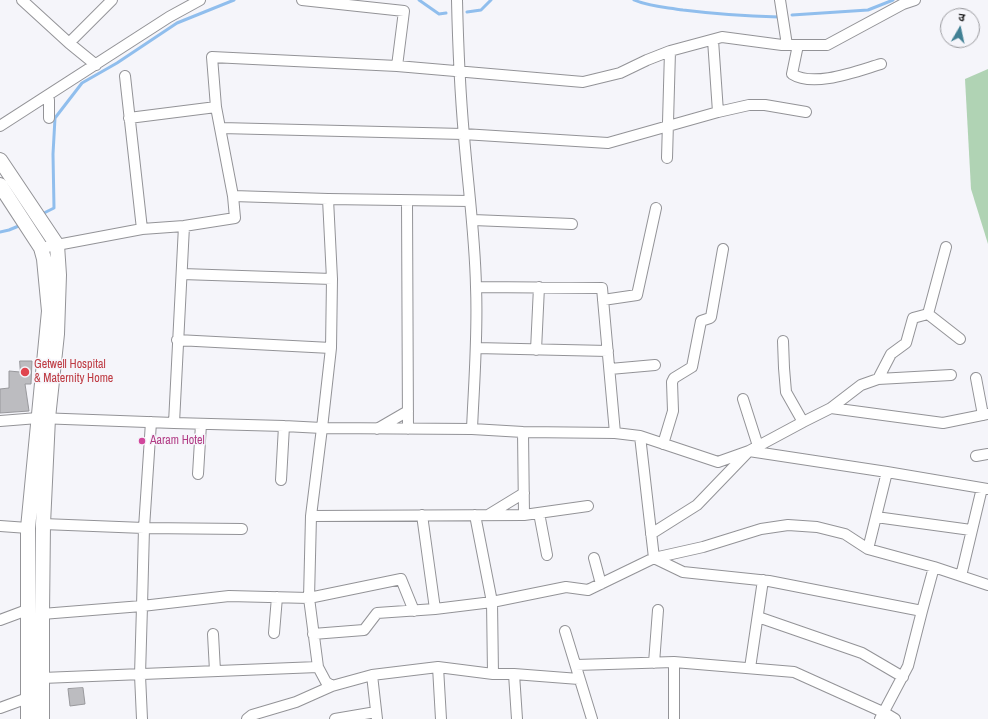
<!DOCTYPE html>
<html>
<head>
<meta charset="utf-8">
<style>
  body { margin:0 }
  #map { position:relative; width:988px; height:719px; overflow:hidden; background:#f5f5fa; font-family:"Archivo Narrow","Noto Sans Devanagari",sans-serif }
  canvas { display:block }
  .north { position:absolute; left:940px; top:8px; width:40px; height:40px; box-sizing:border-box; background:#f5f5fa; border:1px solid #9d9da1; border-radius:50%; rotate:9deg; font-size:11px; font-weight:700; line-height:16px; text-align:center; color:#1a1a1b }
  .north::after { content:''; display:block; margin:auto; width:14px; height:18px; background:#418094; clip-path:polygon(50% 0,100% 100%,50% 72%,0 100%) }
</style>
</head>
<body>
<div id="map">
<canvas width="988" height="719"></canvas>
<div class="north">उ</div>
</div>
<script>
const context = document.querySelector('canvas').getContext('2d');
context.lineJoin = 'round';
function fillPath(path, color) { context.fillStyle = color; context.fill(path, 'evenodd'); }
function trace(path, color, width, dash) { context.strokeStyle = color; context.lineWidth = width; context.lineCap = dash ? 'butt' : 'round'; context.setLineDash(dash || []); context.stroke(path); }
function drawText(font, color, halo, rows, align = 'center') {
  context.font = font + ' "Archivo Narrow",sans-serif'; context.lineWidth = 3; context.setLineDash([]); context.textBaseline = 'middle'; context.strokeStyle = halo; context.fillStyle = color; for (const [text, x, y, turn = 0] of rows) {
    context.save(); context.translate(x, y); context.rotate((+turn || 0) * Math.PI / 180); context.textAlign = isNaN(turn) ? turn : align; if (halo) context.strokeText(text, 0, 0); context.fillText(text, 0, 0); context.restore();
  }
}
const green = new Path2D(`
  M988,69V244L971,189L965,79Z`);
const stream = new Path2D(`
  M419,0L439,14L446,13
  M634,0C650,7 666,7 683,10C715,14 746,16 779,17
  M467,12L481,10L491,0
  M792,15L868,10L893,0
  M42,214L54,208L53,154L55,118L82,83L117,63L177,23L234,0
  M0,232L9,230L21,225`);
const building = new Path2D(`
  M20,361H32L31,384H25L29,411L0,413V389L9,388V371L20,372Z
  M83,688L85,704L70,706L68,689Z`);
const street = new Path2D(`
  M22,0L69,43L96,65
  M302,0L404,11L397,66
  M457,0C458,45 460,91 464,136C468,186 475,236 476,287C478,334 474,382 472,429
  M780,0L787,45
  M713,40L718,112
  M69,43L112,0
  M798,45L792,74C814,88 857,71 881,64
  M125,76L142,229
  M47,97L49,100V118
  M129,118L216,107
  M0,126L169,17L200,0
  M221,128L463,134L608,143L718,112L749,105H765L806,112
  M667,158L670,51
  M233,196L328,199L470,201
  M328,199L332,279L331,348L322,428L311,516L309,598L318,667L326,682L332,686
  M407,201L408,429
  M473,220L572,224
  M41,248L142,229L184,226L235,218L233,196L216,107L212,57L397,66L583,82L620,73L647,60L670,51L722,37L782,45H827L903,4L915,0
  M182,274L332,279
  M476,287L602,288L615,433
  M603,300L637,295L656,208
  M928,314L946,247
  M177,340L331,348
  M783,341L784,368L786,392L803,422
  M476,348L608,351
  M536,350L539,287
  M610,369L655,365
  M976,378L983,415
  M878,379L891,354L906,343L913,318L928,314L960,339
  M743,399L758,446
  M831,408L943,423L988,414
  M0,421L38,418L174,423L284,426L322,428L472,429L523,432L615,433L640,436L718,462L749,451L887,472L988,489
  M151,422L144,528L142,606L229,596L309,598L401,579L414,611
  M174,423L184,226
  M377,429L408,411
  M523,432L524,515
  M640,436L654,558L683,572L769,581L922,611
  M663,444L673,411L672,382L674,378L692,367L701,321L710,318L711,317L723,249
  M976,456L988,454
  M198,474L201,424
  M281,480L284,426
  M539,513L547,555
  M422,515L435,609
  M475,515L492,602L493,674
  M488,515L524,493
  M311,516L524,515L588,506
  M876,517L971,530
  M43,524L144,528L242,529
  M0,526L28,528
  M651,534L697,505L749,451L803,422L831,408L861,385L878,379L951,375
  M868,549L887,472
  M594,558L601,584
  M961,576L982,488
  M42,614L142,606L140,675L142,719
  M758,617L862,653L903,677
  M0,620L27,610
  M565,631L592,719
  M274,633L277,597
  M213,634L215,671
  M313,634L364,630L377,613L435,609L492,602L566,587L588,590L654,558L703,547L761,529L788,525L817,527L845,534L868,549L934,567L988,585
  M674,662V719
  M654,663L658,610
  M576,665L674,662L794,672L885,713L895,719
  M438,667L441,719
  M750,668L763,580
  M514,674L517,719
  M372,675L377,719
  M42,678L318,667
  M0,708L33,696
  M247,719L252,715L296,702L332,686L372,675L438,667L493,674H514L579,679
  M335,719L376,712
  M880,719L908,666L922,611L934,567`);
const secondary = new Path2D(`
  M0,160L57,245L59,275L57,334L48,418L43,524L42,614V719
  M0,185L41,248L44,259L49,311L28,528V719`);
const markers = [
  [25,372,5,"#e0444e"],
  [142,441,4,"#d1479c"]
];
const healthNames = [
  ["Getwell Hospital",34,365],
  ["& Maternity Home",34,379]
];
const hotelNames = [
  ["Aaram Hotel",150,441]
];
fillPath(green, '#b0d3b4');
trace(stream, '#90beed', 3);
fillPath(building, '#bcbcc0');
trace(building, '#98989c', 1);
trace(street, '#939397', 12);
trace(secondary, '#939397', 16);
trace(street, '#fff', 10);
trace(secondary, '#fff', 14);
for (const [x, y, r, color] of markers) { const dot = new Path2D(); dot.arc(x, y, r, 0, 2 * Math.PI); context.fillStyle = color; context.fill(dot); trace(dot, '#f5f5fa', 1.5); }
drawText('12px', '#be3a42', '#f5f5fa', healthNames, 'left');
drawText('12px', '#b23c85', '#f5f5fa', hotelNames, 'left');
</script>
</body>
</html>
